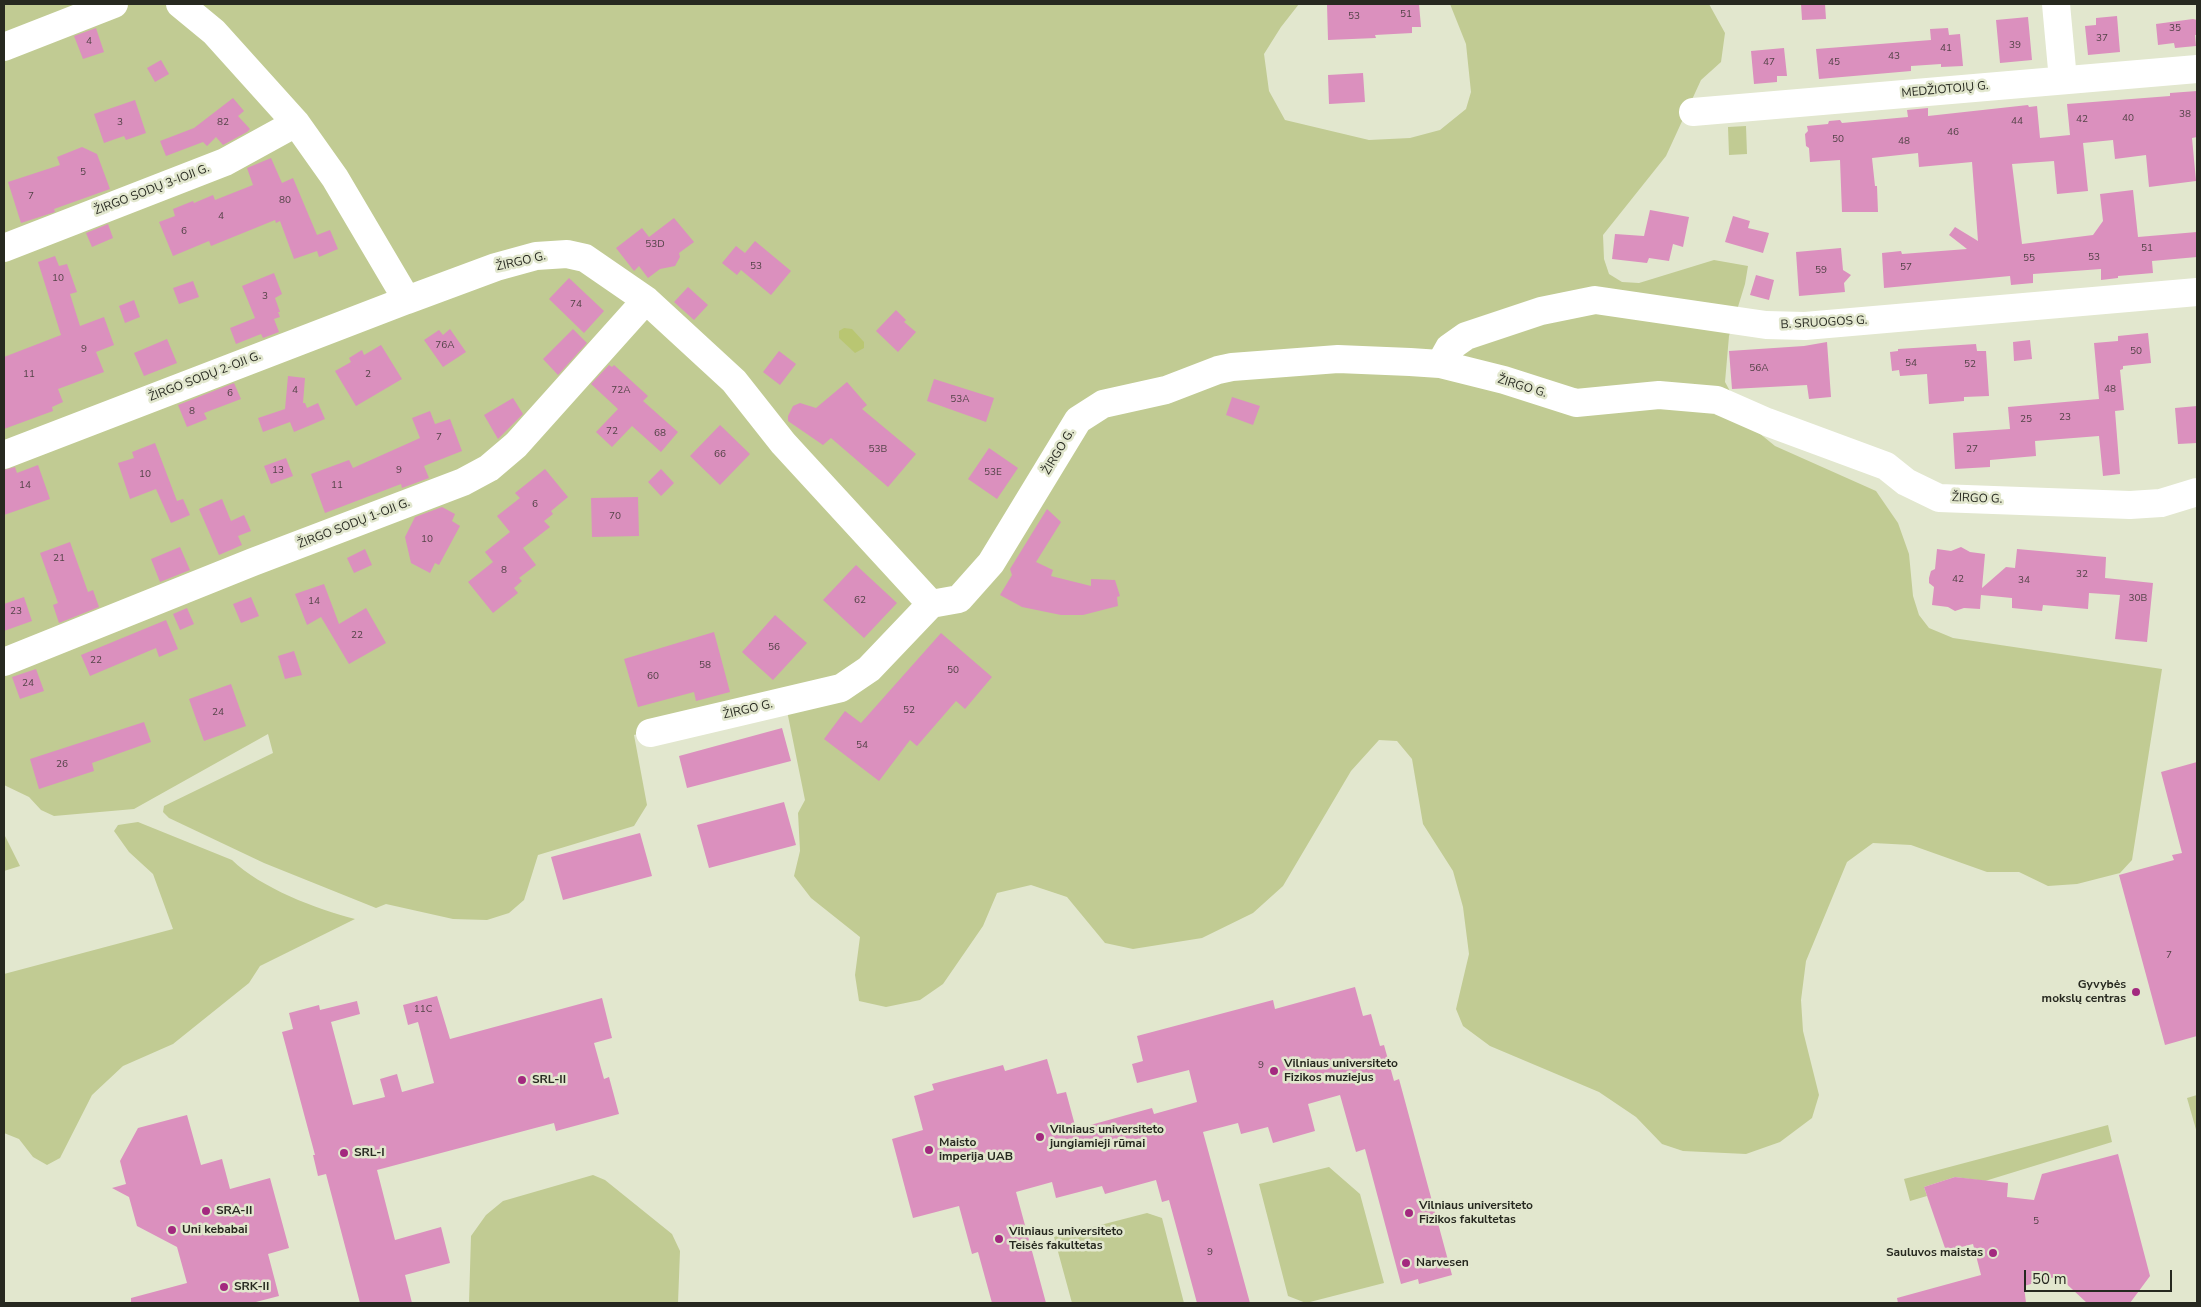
<!DOCTYPE html>
<html>
<head>
<meta charset="utf-8">
<style>
  body { margin:0 }
  #map { position:relative; width:2201px; height:1307px; overflow:hidden; background:#e2e7ce; font-family:"Nunito Sans",sans-serif }
  canvas { display:block }
  .frame { position:absolute; inset:0; border:5px solid #272920; pointer-events:none }
  .scale { position:absolute; left:2024px; top:1270px; width:148px; height:22px; box-sizing:border-box; border:2px solid #272920; border-top:0; padding-left:6px; font-size:15px; line-height:18px; white-space:nowrap; color:#272920; -webkit-text-stroke:4px #e2e7ce; paint-order:stroke }
</style>
</head>
<body>
<div id="map">
<canvas width="2201" height="1307"></canvas>
<div class="frame"></div>
<div class="scale">50 m</div>
</div>
<script>
const context = document.querySelector('canvas').getContext('2d');
context.lineJoin = 'round';
function fillPath(path, color) { context.fillStyle = color; context.fill(path, 'evenodd'); }
function trace(path, color, width, dash) { context.strokeStyle = color; context.lineWidth = width; context.lineCap = dash ? 'butt' : 'round'; context.setLineDash(dash || []); context.stroke(path); }
function drawText(font, color, halo, rows, align = 'center') {
  context.font = font + ' "Nunito Sans",sans-serif'; context.lineWidth = 5; context.setLineDash([]); context.textBaseline = 'middle'; context.strokeStyle = halo; context.fillStyle = color; for (const [text, x, y, turn = 0] of rows) {
    context.save(); context.translate(x, y); context.rotate((+turn || 0) * Math.PI / 180); context.textAlign = isNaN(turn) ? turn : align; if (halo) context.strokeText(text, 0, 0); context.fillText(text, 0, 0); context.restore();
  }
}
const green = new Path2D(`
  M4,4H1299L1281,27L1264,54L1269,91L1285,120L1369,140L1410,138L1440,130L1466,109L1471,92L1466,44L1450,4H1709L1725,33L1721,62L1701,80L1666,156L1603,235L1604,259L1609,274L1622,282L1639,283L1714,260L1748,266L1745,284L1729,336L1725,382L1748,424L1775,446L1876,491L1898,523L1909,554L1913,596L1919,615L1929,628L1953,638L2162,669L2132,860L2120,873L2077,884L2048,886L2019,872H1987L1911,845L1873,843L1847,862L1806,961L1801,1000L1803,1031L1819,1095L1812,1118L1780,1142L1746,1154L1683,1151L1662,1144L1636,1117L1599,1092L1490,1046L1463,1026L1456,1009L1469,954L1463,907L1453,871L1423,824L1412,759L1397,741L1379,740L1351,771L1283,886L1253,913L1202,938L1133,949L1105,943L1067,897L1031,885L997,893L983,926L943,984L920,1000L886,1007L859,1001L855,975L860,937L811,898L794,876L800,851L798,813L805,800L784,696L634,735L647,805L634,826L538,855L524,900L509,913L487,920L453,919L386,904L376,908L264,863L169,818L163,812L164,806L273,753L268,734L134,809L54,816L41,810L29,797L4,785Z
  M1746,126L1747,154L1729,155L1728,127Z
  M138,822L232,860C261,888 316,909 355,919L260,966L249,983L173,1044L123,1066L92,1095L60,1158L47,1165L33,1157L19,1139L4,1133V974L173,929L153,874L129,852L114,831L118,825Z
  M4,834L20,866L4,871Z
  M2197,1095V1133L2187,1098Z
  M2108,1125L2112,1142L1985,1181L1955,1177L1924,1187L1927,1196L1910,1201L1904,1179Z
  M1329,1167L1360,1194L1384,1283L1306,1303L1288,1296L1259,1184Z
  M593,1175L605,1180L672,1234L680,1251L678,1303H469L471,1236L486,1215L503,1201Z
  M1147,1213L1162,1218L1184,1303H1072L1054,1237Z`);
const water = new Path2D(`
  M844,328L852,329L864,342V348L855,353L839,338V331Z`);
const building = new Path2D(`
  M1327,4H1419L1421,27H1412V33L1375,35L1376,38L1328,40Z
  M1801,4H1825L1826,19L1802,20Z
  M2117,16L2120,52L2088,55L2085,26L2096,25V18Z
  M2028,17L2032,60L2000,63L1996,20Z
  M2193,19L2197,20V35H2195L2196,46L2175,48L2174,43L2158,45L2156,24Z
  M96,28L104,52L83,59L74,36Z
  M1948,28L1949,35L1960,34L1963,66L1941,67V64L1911,66V71L1819,79L1816,49L1931,40L1930,29Z
  M1784,48L1787,76H1777V82L1754,84L1751,51Z
  M161,60L169,74L155,82L147,68Z
  M1363,73L1365,102L1329,104L1328,75Z
  M2197,91V137L2192,138L2196,181L2149,187L2146,155L2115,159L2113,140L2083,143L2088,191L2057,194L2054,161L2012,164L2022,244L2093,235L2103,221L2100,194L2133,190L2138,237L2197,232V257L2152,261L2153,273L2118,276V278L2101,280V269L2033,274V283L2011,285L2010,276L1884,288L1882,253L1901,251L1902,254L1967,249L1949,235L1955,227L1978,241L1972,162L1919,167L1918,153L1872,158L1875,186H1877L1878,212H1842L1840,160L1810,162L1809,148L1806,146L1805,134L1808,131L1807,126L1828,124L1829,121L1840,120L1842,123L1908,117L1907,110L1928,108V116L2028,105L2029,107L2037,106L2040,138L2070,135L2067,104L2170,96V93Z
  M233,98L244,111L238,116L250,129L247,132L223,145L216,137L207,146L203,142L166,156L160,141L194,128Z
  M135,100L146,133L126,140L124,136L104,143L94,114Z
  M82,147L97,154L110,189L54,209L55,212L21,223L8,182L60,165L57,157Z
  M271,158L282,183L293,178L317,235L330,230L338,249L319,257L317,251L294,259L280,221L276,223L275,220L211,246L209,241L173,256L159,222L175,216L173,209L193,201L194,203L213,195L215,200L253,185L247,168Z
  M1650,210L1689,217L1683,247L1673,244L1669,261L1649,258L1647,263L1612,259L1615,234L1644,236Z
  M1733,216L1750,221L1748,228L1769,233L1763,253L1725,242Z
  M674,218L694,242L679,253L680,257L675,266L660,269L648,278L639,266L634,271L616,248L642,228L649,237Z
  M108,224L113,238L92,247L86,233Z
  M755,241L791,271L771,295L741,270L737,275L722,263L736,246L745,253Z
  M1841,248L1843,270L1851,275L1844,283L1845,292L1799,296L1796,252Z
  M55,256L59,266L67,264L77,292L70,294L80,326L104,317L114,345L96,352L104,372L58,389L63,402L52,407L53,411L4,429V357L61,335L38,262Z
  M274,273L282,294L275,298L280,312H278L280,317L274,319L279,332L263,338L261,334L236,344L230,328L255,318L242,286Z
  M1756,275L1774,280L1769,300L1750,295Z
  M569,278L604,311L584,333L549,299Z
  M193,281L199,297L179,304L173,288Z
  M688,287L708,305L694,320L674,302Z
  M134,300L140,317L125,323L119,306Z
  M896,310L906,320L904,322L916,332L898,352L876,331Z
  M450,329L466,352L443,367L424,340L439,330L443,335Z
  M573,329L587,343L558,375L543,359Z
  M2148,333L2151,363L2123,366V369L2120,370L2124,410L2115,411L2120,474L2103,476L2099,436L2035,441L2036,456L1990,460V467L1955,469L1953,433L2010,429L2008,407L2099,399L2094,343L2118,341V336Z
  M167,339L177,363L144,376L134,353Z
  M2030,340L2032,359L2014,361L2013,342Z
  M1827,342L1831,397L1809,399L1807,385L1732,389L1729,351L1804,346Z
  M1976,344L1977,351H1986L1989,396L1964,397V401L1929,404L1927,374L1900,376L1899,370L1892,371L1890,352L1898,351V349Z
  M381,345L402,379L356,406L335,371L351,362L349,358L362,350L364,355Z
  M779,351L796,364L780,385L763,372Z
  M609,365L612,367L614,365L648,396L643,401L678,432L661,452L632,426L612,447L596,432L618,409L591,384Z
  M288,376L305,378L303,403H305L307,408L318,403L325,419L294,432L290,422L263,432L258,418L285,409Z
  M934,379L994,398L986,422L927,401Z
  M847,382L867,405L862,409L916,454L888,487L831,438L823,445L788,421V416L793,406L800,403L816,408Z
  M234,383L241,399L204,413L207,419L187,427L178,405Z
  M1232,397L1260,406L1253,425L1226,415Z
  M513,398L523,414L498,439L484,415Z
  M2197,406V443L2178,444L2175,408Z
  M430,411L435,424L450,419L462,451L424,466L429,478L402,488L401,484L325,513L311,474L349,460L353,468L420,438L412,418Z
  M720,425L750,454L720,485L690,456Z
  M155,443L177,501L183,499L190,515L171,523L156,489L130,499L118,463L134,458L132,452Z
  M989,448L1018,468L997,499L968,479Z
  M286,458L293,476L271,484L264,466Z
  M38,465L50,499L4,515V470L15,467L17,473Z
  M545,469L568,497L551,511L553,514L544,521L550,527L523,548L536,565L519,578L522,581L514,588L518,593L493,613L468,582L493,562L485,552L510,532L497,516L520,498L515,493Z
  M661,469L674,483L661,496L648,482Z
  M638,497L639,536L592,537L591,498Z
  M222,499L231,521L244,515L251,531L238,536L242,545L219,555L199,509Z
  M442,507L455,514L452,521L460,526L439,565L435,563L430,573L411,563L405,537L415,517Z
  M1047,509L1061,522L1036,562L1053,570L1051,576L1091,586V579L1115,580L1120,596L1117,597L1118,606L1083,615H1061L1022,607L1000,595L1012,575L1010,569Z
  M70,542L88,592L93,590L99,607L59,623L53,605L58,603L40,553Z
  M180,547L190,570L160,582L151,559Z
  M1961,547L1970,552L1985,554L1982,588L2006,567L2015,568L2017,549L2106,557L2105,578L2153,583L2147,642L2115,639L2120,595L2089,593L2088,609L2043,605L2042,611L2012,608V598L1981,595L1980,609L1964,608L1955,611L1948,607L1932,605L1934,587L1929,583V578L1931,571L1935,569L1937,549L1951,551Z
  M365,549L372,565L354,573L347,558Z
  M856,565L897,603L864,638L823,600Z
  M324,584L339,624L366,608L386,643L349,664L321,617L307,625L295,594Z
  M24,597L32,621L4,631V604Z
  M251,597L259,616L241,623L233,604Z
  M187,608L194,624L180,630L173,614Z
  M775,615L807,643L773,680L742,652Z
  M166,620L178,649L159,657L156,648L90,676L81,655Z
  M714,632L730,692L696,701L694,692L638,707L624,659Z
  M941,633L992,677L965,709L956,701L917,746L910,740L879,781L824,739L845,711L861,723Z
  M294,651L302,675L285,679L278,656Z
  M36,669L44,691L20,699L12,677Z
  M231,684L246,726L204,741L189,699Z
  M144,722L151,742L92,763L94,771L39,789L30,759Z
  M782,728L791,761L687,788L679,756Z
  M2197,762V1036L2165,1045L2119,875L2174,860L2172,855L2182,853L2161,772Z
  M784,802L796,845L709,868L697,825Z
  M640,833L652,876L563,900L551,857Z
  M1355,987L1363,1016L1371,1014L1380,1046L1384,1045L1394,1081L1399,1079L1452,1275L1419,1284L1418,1279L1401,1284L1365,1149L1356,1152L1340,1095L1308,1104L1315,1131L1273,1143L1268,1127L1241,1134L1238,1123L1203,1132L1250,1303H1197L1169,1200L1162,1202L1156,1180L1105,1194L1102,1186L1056,1198L1052,1182L1016,1192L1046,1303H992L978,1252L972,1254L959,1206L913,1218L892,1139L923,1130L914,1096L934,1090L932,1084L1003,1065L1005,1071L1047,1059L1057,1094L1066,1092L1076,1129L1152,1108L1154,1114L1197,1102L1189,1070L1137,1083L1132,1064L1143,1061L1137,1036L1273,1000L1275,1009Z
  M437,996L450,1039L602,998L612,1038L594,1043L604,1079L609,1077L619,1114L556,1131L554,1123L377,1170L395,1240L441,1227L450,1263L405,1275L412,1303H360L326,1174L318,1176L313,1155H315L282,1032L293,1029L289,1013L319,1005L320,1010L357,1001L360,1014L331,1022L353,1105L385,1097L380,1079L397,1074L402,1092L434,1083L418,1022L408,1025L403,1005Z
  M187,1115L201,1165L222,1159L230,1189L270,1178L289,1248L268,1254L279,1296L252,1303H131V1298L187,1283L177,1247L137,1226L129,1197L112,1188L126,1184L120,1161L138,1128Z
  M2118,1154L2150,1276L2130,1303H2087L2058,1276L2024,1286L2026,1303H1898L1897,1298L1981,1275L1973,1244L1946,1251L1924,1187L1955,1177L2008,1183L2007,1197L2034,1200L2042,1174Z`);
const minor = new Path2D(`
  M180,4L214,32L296,123L335,178L407,300L496,267L536,256L567,254L585,258L646,300L734,381L783,443L931,604L959,599L991,563L1078,420L1103,404L1166,390L1218,370L1232,367L1338,359L1410,362L1440,364L1504,380L1576,403L1659,395L1717,400L1767,422L1886,466L1906,482L1939,498L2130,505L2161,503L2197,492
  M2056,4L2063,80
  M4,47L114,4
  M1693,112L2197,69
  M4,248L225,162L296,123
  M1440,364L1449,348L1466,336L1541,311L1595,300L1766,325L1805,326L2197,292
  M4,455L407,300
  M4,662L253,562L463,482L489,468L516,445L646,300
  M650,733L841,688L869,669L931,604`);
const markers = [
  [2136,992,5,"#a3297f"],
  [1274,1071,5,"#a3297f"],
  [522,1080,5,"#a3297f"],
  [1040,1137,5,"#a3297f"],
  [929,1150,5,"#a3297f"],
  [344,1153,5,"#a3297f"],
  [206,1211,5,"#a3297f"],
  [1409,1213,5,"#a3297f"],
  [172,1230,5,"#a3297f"],
  [999,1239,5,"#a3297f"],
  [1993,1253,5,"#a3297f"],
  [1406,1263,5,"#a3297f"],
  [224,1287,5,"#a3297f"]
];
const numberNames = [
  ["51",1406,15],
  ["53",1354,17],
  ["35",2175,29],
  ["37",2102,39],
  ["4",89,42],
  ["39",2015,46],
  ["41",1946,49],
  ["43",1894,57],
  ["47",1769,63],
  ["45",1834,63],
  ["38",2185,115],
  ["40",2128,119],
  ["42",2082,120],
  ["44",2017,122],
  ["3",120,123],
  ["82",223,123],
  ["46",1953,133],
  ["50",1838,140],
  ["48",1904,142],
  ["5",83,173],
  ["7",31,197],
  ["80",285,201],
  ["4",221,217],
  ["6",184,232],
  ["53D",655,245],
  ["51",2147,249],
  ["53",2094,258],
  ["55",2029,259],
  ["53",756,267],
  ["57",1906,268],
  ["59",1821,271],
  ["10",58,279],
  ["3",265,297],
  ["74",576,305],
  ["76A",445,346],
  ["9",84,350],
  ["50",2136,352],
  ["54",1911,364],
  ["52",1970,365],
  ["56A",1759,369],
  ["11",29,375],
  ["2",368,375],
  ["48",2110,390],
  ["4",295,391],
  ["72A",621,391],
  ["6",230,394],
  ["53A",960,400],
  ["8",192,412],
  ["23",2065,418],
  ["25",2026,420],
  ["72",612,432],
  ["68",660,434],
  ["7",439,438],
  ["53B",878,450],
  ["27",1972,450],
  ["66",720,455],
  ["13",278,471],
  ["9",399,471],
  ["53E",993,473],
  ["10",145,475],
  ["14",25,486],
  ["11",337,486],
  ["6",535,505],
  ["70",615,517],
  ["10",427,540],
  ["21",59,559],
  ["8",504,571],
  ["32",2082,575],
  ["42",1958,580],
  ["34",2024,581],
  ["30B",2138,599],
  ["62",860,601],
  ["14",314,602],
  ["23",16,612],
  ["22",357,636],
  ["56",774,648],
  ["22",96,661],
  ["58",705,666],
  ["50",953,671],
  ["60",653,677],
  ["24",28,684],
  ["52",909,711],
  ["24",218,713],
  ["54",862,746],
  ["26",62,765],
  ["7",2169,956],
  ["11C",423,1010],
  ["9",1261,1066],
  ["5",2036,1222],
  ["9",1210,1253]
];
const streetNames = [
  ["MEDŽIOTOJŲ G.",1945,90,-5],
  ["ŽIRGO SODŲ 3-IOJI G.",152,190,-21],
  ["ŽIRGO G.",521,262,-13],
  ["B. SRUOGOS G.",1824,323,-3],
  ["ŽIRGO SODŲ 2-OJI G.",205,377,-21],
  ["ŽIRGO G.",1522,387,17],
  ["ŽIRGO G.",1059,452,-59],
  ["ŽIRGO G.",1977,499,2],
  ["ŽIRGO SODŲ 1-OJI G.",354,524,-21],
  ["ŽIRGO G.",748,710,-13]
];
const poiNames = [
  ["Gyvybės",2126,985,"right"],
  ["mokslų centras",2126,999,"right"],
  ["Vilniaus universiteto",1284,1064],
  ["Fizikos muziejus",1284,1078],
  ["SRL-II",532,1080],
  ["Vilniaus universiteto",1050,1130],
  ["jungiamieji rūmai",1050,1144],
  ["Maisto",939,1143],
  ["imperija UAB",939,1157],
  ["SRL-I",354,1153],
  ["Vilniaus universiteto",1419,1206],
  ["Fizikos fakultetas",1419,1220],
  ["SRA-II",216,1211],
  ["Uni kebabai",182,1230],
  ["Vilniaus universiteto",1009,1232],
  ["Teisės fakultetas",1009,1246],
  ["Sauluvos maistas",1983,1253,"right"],
  ["Narvesen",1416,1263],
  ["SRK-II",234,1287]
];
fillPath(green, '#c1cb93');
fillPath(water, '#b9c672');
fillPath(building, '#db90be');
trace(minor, '#fff', 28);
for (const [x, y, r, color] of markers) { const dot = new Path2D(); dot.arc(x, y, r, 0, 2 * Math.PI); context.fillStyle = color; context.fill(dot); trace(dot, '#e2e7ce', 2); }
drawText('10px', '#544348', null, numberNames);
drawText('12px', '#272920', '#e2e7ce', streetNames);
drawText('bold 12px', '#272920', '#e2e7ce', poiNames, 'left');
</script>
</body>
</html>
